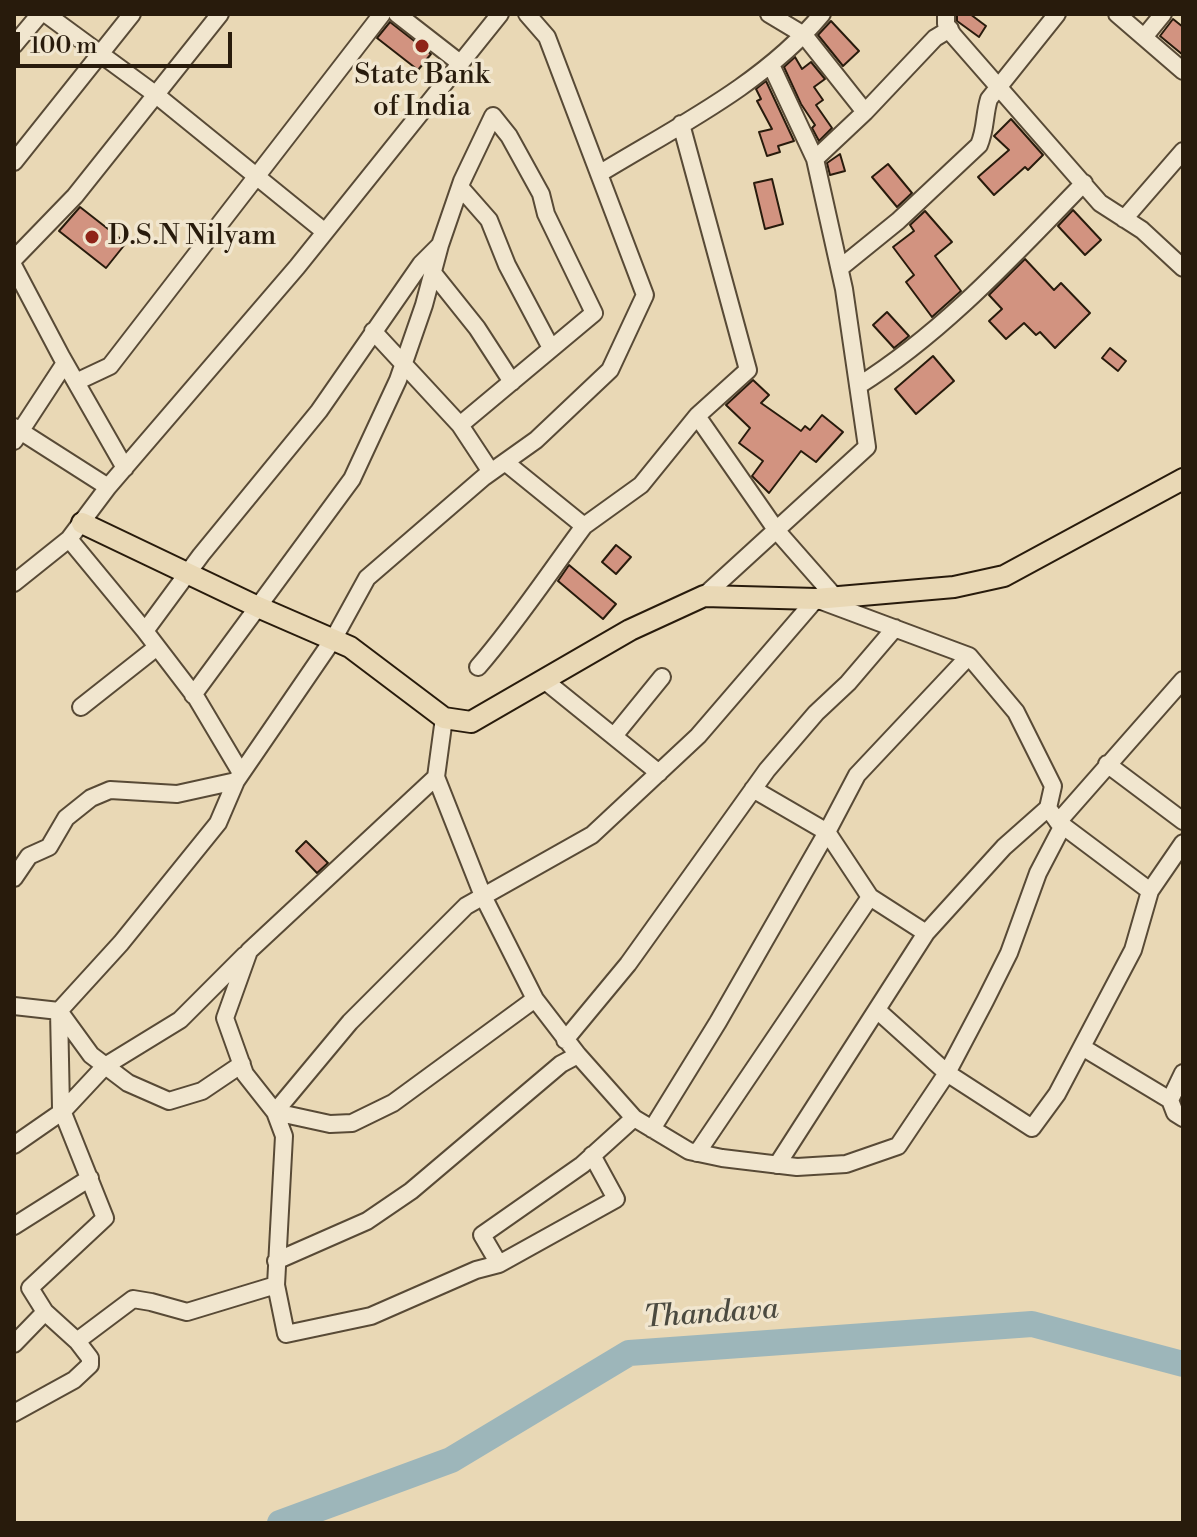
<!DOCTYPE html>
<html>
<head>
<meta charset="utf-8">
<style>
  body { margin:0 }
  #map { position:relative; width:1197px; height:1537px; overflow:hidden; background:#e9d8b5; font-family:"Libre Bodoni",serif }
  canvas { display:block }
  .frame { position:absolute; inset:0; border:16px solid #281b0c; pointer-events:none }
  .scale { position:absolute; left:16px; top:32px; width:216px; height:36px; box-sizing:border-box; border:4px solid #281b0c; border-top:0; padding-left:10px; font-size:24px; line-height:28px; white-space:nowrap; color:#281b0c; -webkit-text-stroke:6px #f1e6cf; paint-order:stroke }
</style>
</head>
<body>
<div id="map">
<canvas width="1197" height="1537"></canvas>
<div class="frame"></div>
<div class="scale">100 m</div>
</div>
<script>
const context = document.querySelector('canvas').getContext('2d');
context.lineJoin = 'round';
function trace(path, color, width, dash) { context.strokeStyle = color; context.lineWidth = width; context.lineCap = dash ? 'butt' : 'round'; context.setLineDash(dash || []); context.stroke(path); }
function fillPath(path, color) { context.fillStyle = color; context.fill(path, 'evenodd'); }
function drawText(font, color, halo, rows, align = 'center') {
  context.font = font + ' "Libre Bodoni",serif'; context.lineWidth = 7; context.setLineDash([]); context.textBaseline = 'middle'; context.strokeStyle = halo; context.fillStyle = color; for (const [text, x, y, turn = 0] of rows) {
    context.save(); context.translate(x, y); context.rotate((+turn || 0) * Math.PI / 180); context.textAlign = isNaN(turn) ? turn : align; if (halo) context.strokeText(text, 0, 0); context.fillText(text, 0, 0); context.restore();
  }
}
const river = new Path2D(`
  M280,1523L451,1460L629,1353L1032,1324L1183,1364`);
const building = new Path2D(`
  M957,14H970L986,26L979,37L957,21Z
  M1173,19L1183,27V55L1160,36Z
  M831,21L859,51L843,66L818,35Z
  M390,22L431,54L418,70L377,38Z
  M795,57L802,69L811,62L825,79L814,87L823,100L816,105L832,128L819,141L812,128L815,125L801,104L784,67Z
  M766,81L794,141L778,146L780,152L767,156L759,132L772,129L757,101L761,99L756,89Z
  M1011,119L1043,155L1028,170L1025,167L994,195L978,177L1009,150L994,136Z
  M840,154L845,171L830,175L827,163Z
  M888,164L912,193L897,207L872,177Z
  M772,179L783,224L765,229L754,183Z
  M80,207L126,243L106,268L59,231Z
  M1073,210L1101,240L1085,255L1058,226Z
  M925,211L952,242L935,256L961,291L932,317L906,282L914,275L893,247L914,231L910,225Z
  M1025,259L1054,290L1061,283L1090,313L1055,348L1040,332L1036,335L1024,323L1006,339L989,321L1002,309L989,295Z
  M887,312L909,336L894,348L873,325Z
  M1110,348L1126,361L1118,371L1102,358Z
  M933,356L954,381L916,414L895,389Z
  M753,380L769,395L761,403L801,431L805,426L810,430L822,415L843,432L816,462L801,451L769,493L752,476L763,461L739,443L750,428L726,405Z
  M616,545L631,557L616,574L602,562Z
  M569,565L616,604L603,619L558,581Z
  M306,841L328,863L317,873L296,851Z`);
const minor = new Path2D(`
  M46,14L155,94L325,232
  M397,14L460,63
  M769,14L804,35L865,112
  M946,14V24L953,35L1100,203L1142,230L1183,268
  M1117,14L1183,71
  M1145,36L1163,14
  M14,45L40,14
  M771,65L815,159
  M681,124L748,370L697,416L777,531L835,597
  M14,162L132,14
  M599,174C676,127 764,84 822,14
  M460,187L489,220L507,265L551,348
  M1124,219L1183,151
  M14,259L75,196L220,14
  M14,267L61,356L125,468
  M840,268L898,221L979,145C986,129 984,115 989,99L1057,14
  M433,273L477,328L512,382
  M373,331L460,425L491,472
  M76,382L110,366L382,14
  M858,386C944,332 1013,256 1084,183
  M14,427L108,487
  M14,441L65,363
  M505,462L584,526L641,485L697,416
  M69,539L145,631L197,699L241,773
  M14,583L69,539L108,487L297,267L500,14
  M704,596L867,447L844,289L815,159L865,112L935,38L950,29
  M145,631L201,555L319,411L421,264L440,245L462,181L493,116L509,136L541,194L546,214L594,313L460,425
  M478,667C517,622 549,573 584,526
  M544,680L659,773
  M193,695L352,479L398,380L424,305L440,245
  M81,707L157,647
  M444,718L436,777L483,896L535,999L578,1055L634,1118L689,1151L722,1158L797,1167L846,1164L898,1146L947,1073L985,1001L1009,953L1038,873L1062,827
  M614,736L662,677
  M1107,764L1183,821
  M1058,822L1183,680
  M14,878L29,856L49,847L66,818L91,798L110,790L177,794L236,781
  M926,933L870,897L827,832L857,775L969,656
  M14,1006L59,1011L61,1108L105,1218L30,1288L45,1312L14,1344
  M877,1010L947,1073L1032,1128L1057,1094L1133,950L1150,891L1183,843
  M565,1040L628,964L767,770L816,713L848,683L895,628
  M1082,1047L1170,1100
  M242,1064L202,1091L169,1101L128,1083L91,1055L59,1011L121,943L218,823L236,781L334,638L367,578L484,477L536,440L610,370L645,295L547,37L527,14
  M1183,1073L1170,1100L1175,1113L1183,1118
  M275,1112L350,1022L466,906L592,835L698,736L816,599L969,656L1016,712L1053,786L1048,808L1058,822L1150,891
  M275,1112L330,1124L352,1123L393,1103L535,999
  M652,1129L718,1022L827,832L753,789
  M14,1145L63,1111L105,1066L180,1020L245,955
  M697,1153L870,897
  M592,1155L616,1199L499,1264L482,1235L582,1165L634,1118
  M777,1165L926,933L1004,847L1048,808
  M14,1226L90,1178
  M276,1261L367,1221L411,1191L561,1064L578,1055
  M276,1285L286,1334L371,1316L476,1270L499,1264
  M45,1312L77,1341L133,1299L151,1302L187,1312L276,1285L284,1136L275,1112L245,1074L225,1018L249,951L436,777
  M14,1413L74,1380L90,1365V1358L77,1341`);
const major = new Path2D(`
  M82,523L258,607L350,647L444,718L471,722L630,630L704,596L816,599L954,587L1004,576L1183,479`);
const markers = [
  [422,46,8,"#8f2418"],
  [92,237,8,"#8f2418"]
];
const poiNames = [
  ["State Bank",422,76],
  ["of India",422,108],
  ["D.S.N Nilyam",108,237,"left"]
];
const waterNames = [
  ["Thandava",711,1315,-4]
];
trace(river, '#9db6ba', 26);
fillPath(building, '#d29380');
trace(building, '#281b0c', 2);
trace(minor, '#584a36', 20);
trace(major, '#281b0c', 24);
trace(minor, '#f1e6cf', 16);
trace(major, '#e9d8b5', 20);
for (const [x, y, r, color] of markers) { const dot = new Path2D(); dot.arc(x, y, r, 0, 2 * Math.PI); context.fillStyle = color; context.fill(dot); trace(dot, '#f1e6cf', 3); }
drawText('28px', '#281b0c', '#f1e6cf', poiNames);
drawText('italic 30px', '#4b4a40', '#f1e6cf', waterNames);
</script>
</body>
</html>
